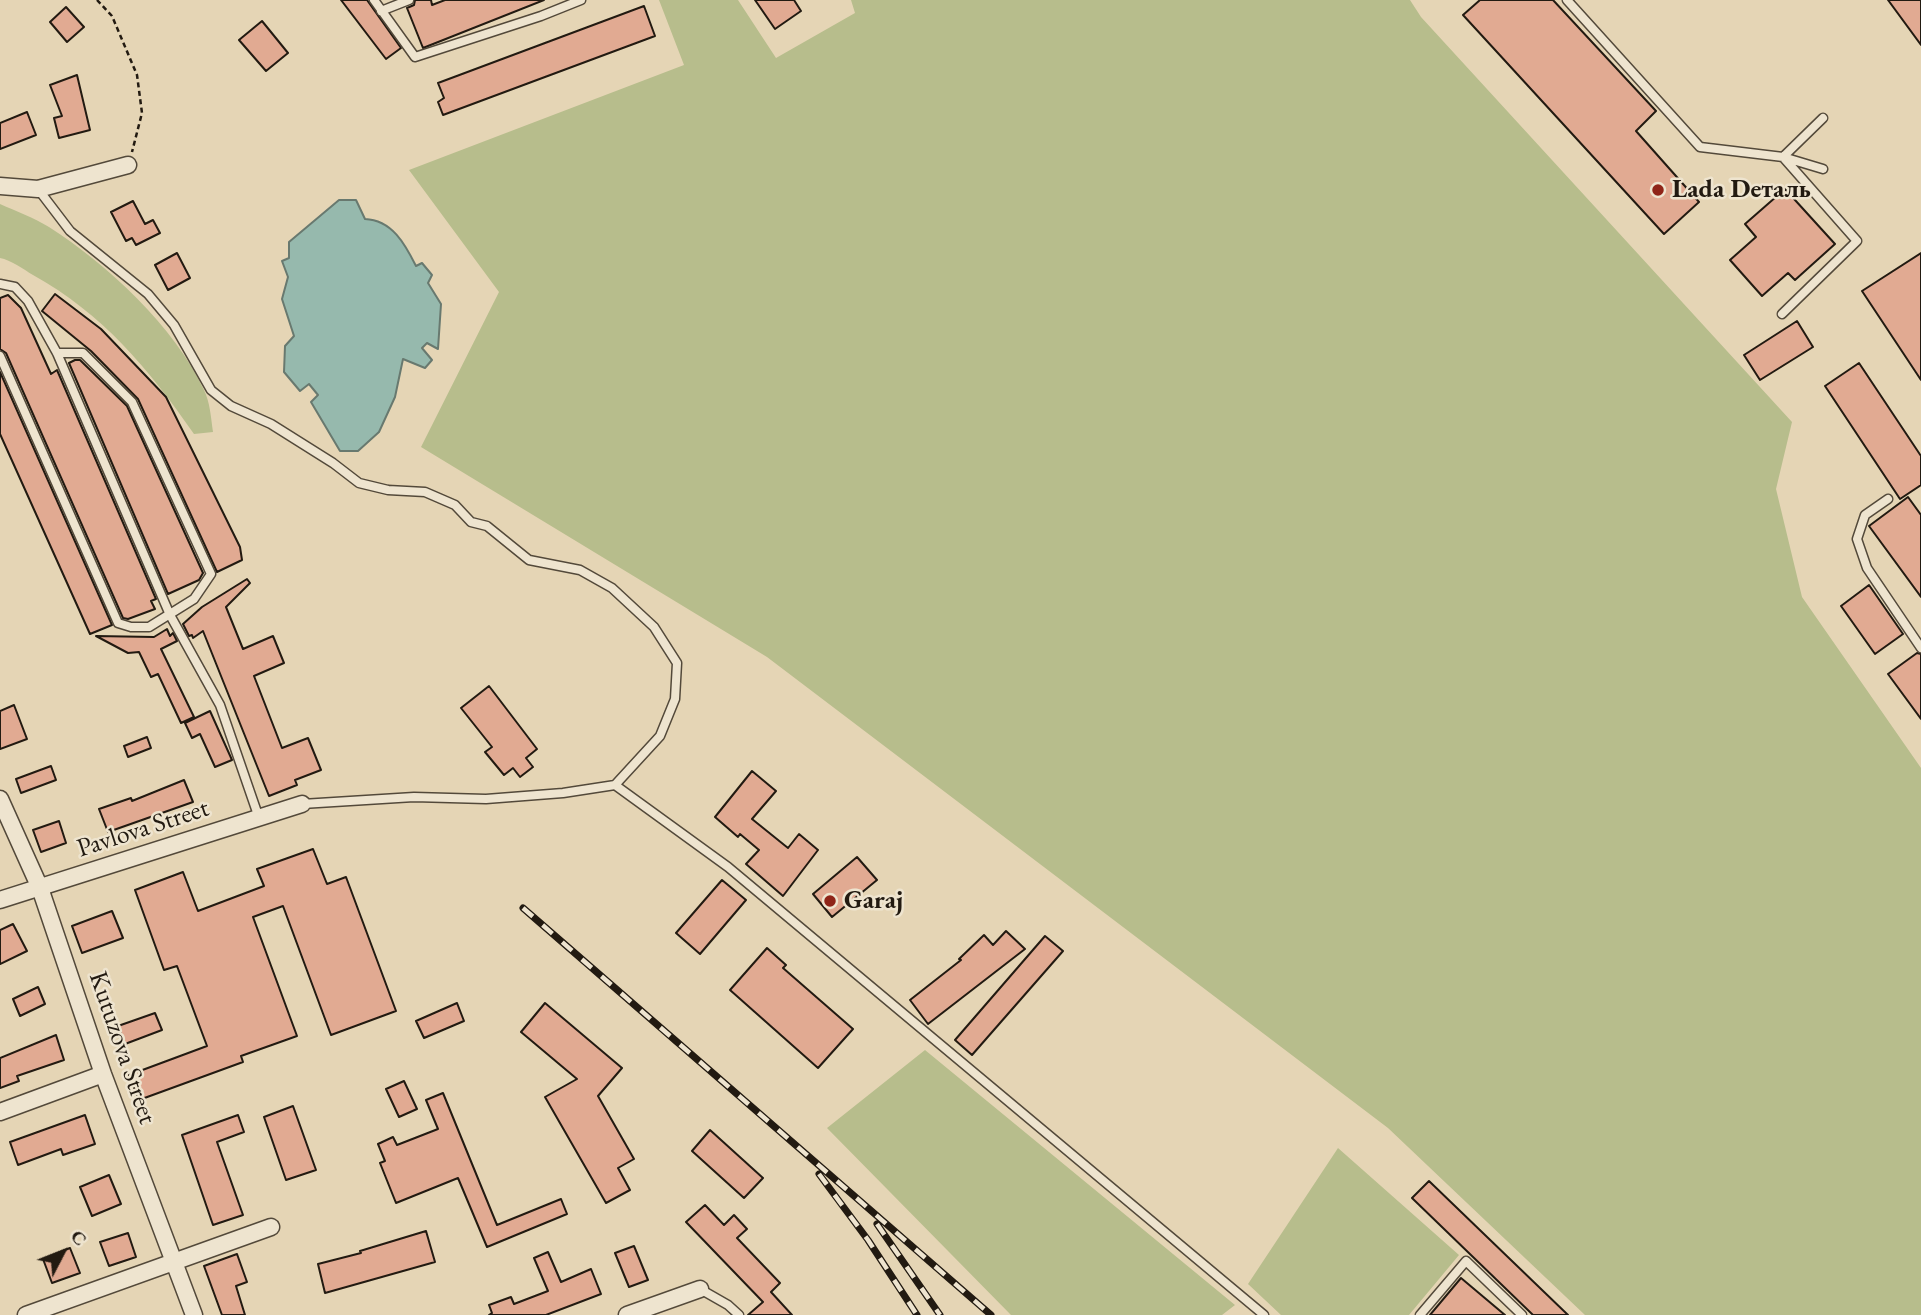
<!DOCTYPE html>
<html>
<head>
<meta charset="utf-8">
<style>
  body { margin:0 }
  #map { position:relative; width:1921px; height:1315px; overflow:hidden; background:#e5d5b5; font-family:"EB Garamond",serif }
  canvas { display:block }
  .north { position:absolute; left:28px; top:1217px; width:70px; height:70px; -webkit-text-stroke:5px #eee4cf; paint-order:stroke; rotate:48deg; font-size:19px; font-weight:700; line-height:28px; text-align:center; color:#221a11 }
  .north::after { content:''; display:block; margin:auto; width:24px; height:32px; background:#221a11; clip-path:polygon(50% 0,100% 100%,50% 72%,0 100%) }
</style>
</head>
<body>
<div id="map">
<canvas width="1921" height="1315"></canvas>
<div class="north">С</div>
</div>
<script>
const context = document.querySelector('canvas').getContext('2d');
context.lineJoin = 'round';
function fillPath(path, color) { context.fillStyle = color; context.fill(path, 'evenodd'); }
function trace(path, color, width, dash) { context.strokeStyle = color; context.lineWidth = width; context.lineCap = dash ? 'butt' : 'round'; context.setLineDash(dash || []); context.stroke(path); }
function drawText(font, color, halo, rows, align = 'center') {
  context.font = font + ' "EB Garamond",serif'; context.lineWidth = 5; context.setLineDash([]); context.textBaseline = 'middle'; context.strokeStyle = halo; context.fillStyle = color; for (const [text, x, y, turn = 0] of rows) {
    context.save(); context.translate(x, y); context.rotate((+turn || 0) * Math.PI / 180); context.textAlign = isNaN(turn) ? turn : align; if (halo) context.strokeText(text, 0, 0); context.fillText(text, 0, 0); context.restore();
  }
}
const green = new Path2D(`
  M659,0H738L776,58L855,13L851,0H1410L1421,17L1792,422L1776,489L1802,597L1921,768V1315H1585L1388,1128L767,657L421,447L499,292L409,170L684,65Z
  M0,204C16,211 34,218 49,227C107,264 175,327 204,390C210,402 211,418 213,432L194,434C149,369 103,314 33,275C23,269 11,260 0,258Z
  M925,1050L1235,1305L1222,1315H1011L827,1128Z
  M1338,1148L1459,1255L1409,1315H1281L1248,1284Z`);
const water = new Path2D(`
  M339,200H356L365,219C392,220 405,244 416,266L422,263L432,275L428,283L441,304L438,349L427,343L422,348L432,360L425,368L403,359L395,397L379,432L358,451H340L311,402L318,395L309,384L300,391L284,372L285,346L294,336L282,299L288,277L282,261L289,258V242Z`);
const building = new Path2D(`
  M341,0H367L401,48L386,59Z
  M415,0H431L432,5L445,0H544L423,48L407,8L414,5Z
  M755,0H794L801,11L775,29Z
  M1480,0H1553L1656,111L1636,131L1699,202L1664,234L1463,15Z
  M1888,0H1921V45Z
  M644,6L655,36L443,115L438,102L444,98L438,83Z
  M66,7L84,27L67,42L50,22Z
  M262,21L288,53L266,71L239,40Z
  M77,75L90,130L59,138L54,118L62,116L50,85Z
  M27,112L36,135L0,149V123Z
  M1785,189L1835,244L1795,280L1788,273L1762,296L1730,260L1756,237L1745,224Z
  M133,201L145,224L153,220L160,233L136,245L132,238L126,241L111,212Z
  M177,253L190,278L168,290L155,265Z
  M1921,253V380L1862,291Z
  M55,294L101,329L166,397L240,547L242,560L217,572L138,399L91,351L42,311Z
  M8,295L21,308L51,374L57,370L156,599L151,601L155,609L128,619L123,618L6,353L0,349V298Z
  M1797,321L1813,347L1760,380L1744,355Z
  M75,360H80L127,406L203,573L199,580L168,594L69,363Z
  M1859,363L1921,456V485L1900,499L1825,386Z
  M0,372L112,625L90,634L0,434Z
  M1908,497L1921,515V597L1869,526Z
  M247,579L250,583L226,607L243,649L273,636L284,663L254,676L282,748L308,738L321,770L295,780L297,785L269,796L203,631L193,638L192,635L189,636L183,624L202,607Z
  M1869,585L1903,634L1875,654L1841,606Z
  M167,629L170,636L173,633L177,641L161,649L194,717L181,723L158,674L151,677L139,652L128,653L96,636L154,637Z
  M1917,653L1921,654V719L1888,674Z
  M489,686L537,749L526,758L533,767L520,777L513,768L504,775L485,752L492,747L461,708Z
  M14,705L27,739L0,749V711Z
  M210,711L232,760L215,767L200,734L192,738L185,723Z
  M147,737L151,748L128,757L124,746Z
  M51,766L56,780L21,793L16,779Z
  M752,771L776,791L752,819L788,848L799,834L818,850L783,896L746,864L759,850L740,834L738,837L715,817Z
  M184,780L193,802L108,832L99,809L131,798L132,801Z
  M59,821L66,843L41,852L33,830Z
  M313,849L327,884L346,877L396,1011L331,1035L283,906L253,917L297,1036L241,1056L243,1062L139,1100L129,1075L207,1046L177,966L164,970L135,890L183,872L198,911L264,886L257,869Z
  M857,857L877,880L832,917L813,894Z
  M722,880L746,900L700,954L676,933Z
  M112,911L123,938L82,953L72,926Z
  M13,924L27,951L0,964V930Z
  M1006,931L1025,949L928,1024L910,1000L961,960L959,959L984,935L993,945Z
  M1045,936L1063,951L972,1055L955,1040Z
  M767,948L786,965L783,968L853,1029L818,1068L730,990Z
  M38,987L45,1004L20,1016L13,999Z
  M457,1003L464,1021L424,1038L416,1021Z
  M545,1003L622,1068L598,1096L634,1159L618,1168L630,1190L606,1203L545,1097L577,1079L521,1032Z
  M155,1013L162,1030L125,1044L118,1026Z
  M56,1035L64,1060L17,1076L19,1081L0,1088V1058Z
  M404,1081L417,1109L399,1117L386,1089Z
  M443,1093L497,1225L561,1199L567,1214L487,1247L458,1178L396,1203L380,1163L385,1161L378,1144L393,1137L397,1145L438,1129L426,1100Z
  M293,1106L316,1170L286,1180L264,1117Z
  M85,1115L95,1144L63,1155L61,1149L18,1165L10,1142Z
  M238,1115L244,1132L217,1142L243,1215L213,1225L182,1135Z
  M710,1130L763,1178L744,1198L692,1151Z
  M109,1175L121,1204L92,1216L80,1187Z
  M1429,1181L1568,1315H1533L1412,1198Z
  M705,1205L724,1225L734,1215L747,1229L737,1238L780,1283L771,1292L792,1315H748L763,1302L686,1222Z
  M426,1231L435,1262L325,1293L318,1264L361,1253L360,1251Z
  M128,1233L136,1257L109,1266L100,1242Z
  M634,1246L648,1280L629,1287L615,1253Z
  M70,1248L80,1273L52,1283L43,1259Z
  M548,1252L561,1282L591,1269L601,1294L546,1315H489L492,1313L489,1305L511,1297L514,1304L548,1291L534,1258Z
  M237,1254L247,1282L236,1286L245,1315H222L204,1266Z
  M1461,1278L1505,1315H1430Z`);
const path = new Path2D(`
  M97,0L112,16L137,75L142,113L132,152`);
const service = new Path2D(`
  M374,0L415,57L541,16L581,0
  M1567,0L1700,147L1783,157L1857,241L1782,314
  M381,11L409,0
  M1823,118L1783,157L1823,169
  M38,189L70,231L148,294L174,325L211,390L231,406L271,424L333,463L359,483L388,490L425,492L455,505L471,522L487,526L529,560L580,570L612,588L654,627L677,663L675,699L660,736L615,785
  M0,284L15,287L28,301L57,353L170,615L220,705L259,818
  M0,356L118,623L131,627H149L194,599L211,574L132,402L83,353H57
  M1888,499L1865,515L1857,539L1867,568L1921,648
  M302,804L414,797L486,799L563,793L615,785L728,867L1264,1315
  M700,1289L728,1305L739,1315
  M1420,1315L1466,1261L1522,1315`);
const minor = new Path2D(`
  M0,186L38,189L128,165
  M0,799L40,888L103,1074L194,1315
  M0,900L302,804
  M0,1112L103,1074
  M26,1315L271,1227
  M627,1315L700,1289`);
const rail = new Path2D(`
  M523,908L991,1315
  M819,1174L868,1240L917,1315
  M877,1224L940,1315`);
const markers = [
  [1658,190,7,"#8f2418"],
  [830,901,7,"#8f2418"]
];
const poiNames = [
  ["Lada Dеталь",1672,190],
  ["Garaj",844,901]
];
const streetNames = [
  ["Pavlova Street",143,829,-18],
  ["Kutuzova Street",122,1048,71]
];
fillPath(green, '#b7bd8c');
fillPath(water, '#96b9ad');
trace(water, '#68796f', 2);
fillPath(building, '#e1aa92');
trace(building, '#221a11', 2);
trace(service, '#53493a', 11);
trace(minor, '#53493a', 19);
trace(path, '#221a11', 2.5, [5, 3.5]);
trace(service, '#eee4cf', 8);
trace(minor, '#eee4cf', 16);
trace(rail, '#221a11', 7);
trace(rail, '#eee4cf', 4.5, [13]);
for (const [x, y, r, color] of markers) { const dot = new Path2D(); dot.arc(x, y, r, 0, 2 * Math.PI); context.fillStyle = color; context.fill(dot); trace(dot, '#eee4cf', 2.5); }
drawText('bold 26px', '#221a11', '#eee4cf', poiNames, 'left');
drawText('26px', '#221a11', '#eee4cf', streetNames);
</script>
</body>
</html>
